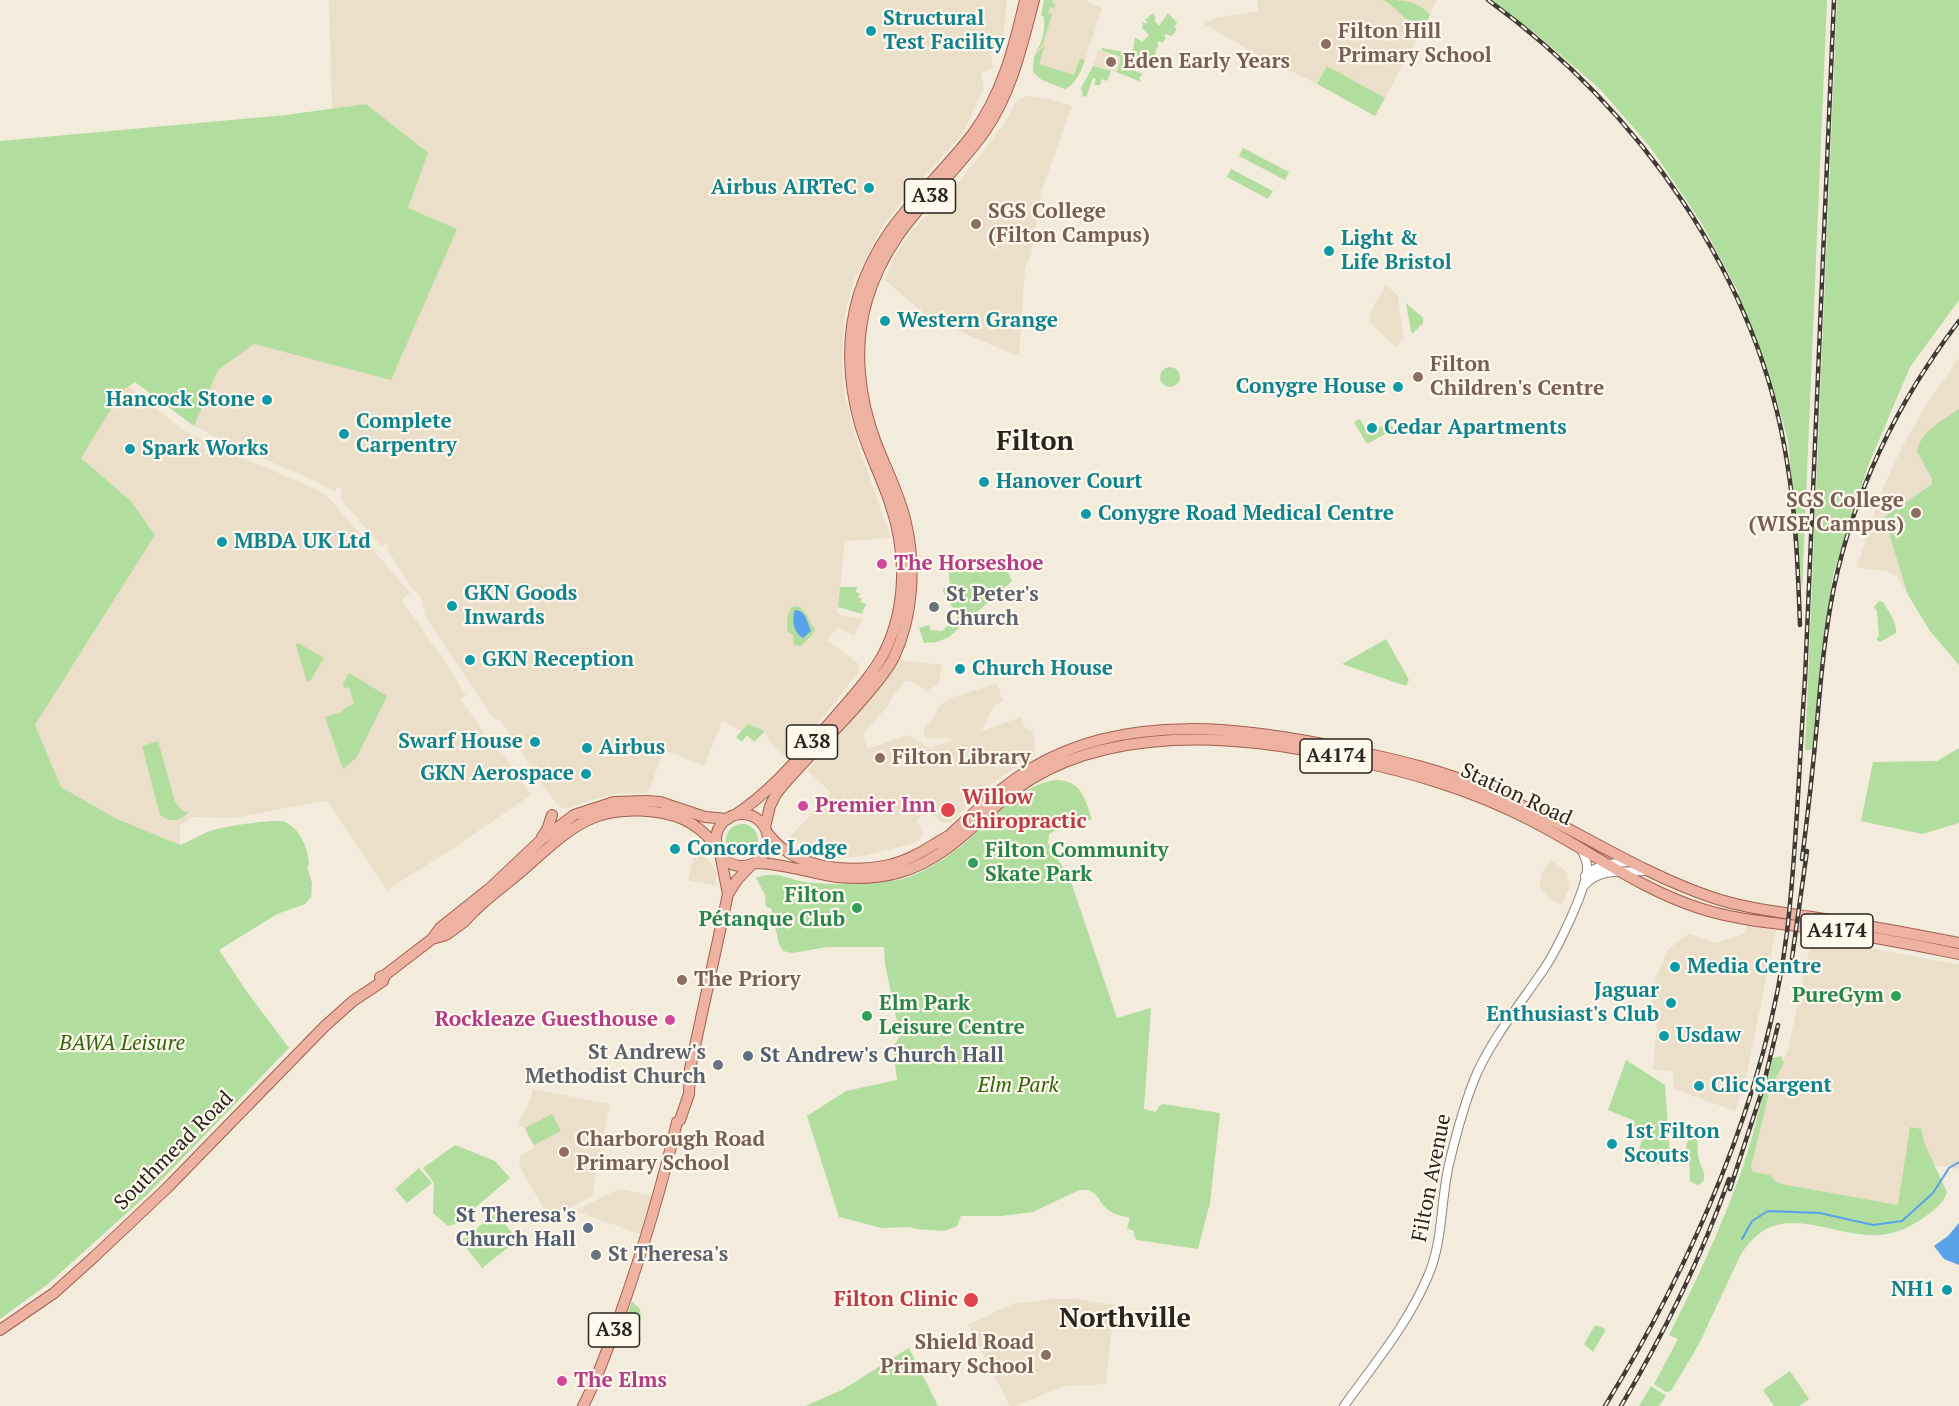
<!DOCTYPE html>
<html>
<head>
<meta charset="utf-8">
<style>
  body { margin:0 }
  canvas { display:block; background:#f3ebdc }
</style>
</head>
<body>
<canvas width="1959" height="1406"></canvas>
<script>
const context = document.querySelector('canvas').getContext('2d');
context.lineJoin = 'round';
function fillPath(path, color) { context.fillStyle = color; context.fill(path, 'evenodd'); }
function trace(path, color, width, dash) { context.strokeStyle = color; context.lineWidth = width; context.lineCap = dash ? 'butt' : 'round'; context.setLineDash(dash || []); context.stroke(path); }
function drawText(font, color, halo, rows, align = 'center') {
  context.font = font + ' "PT Serif",serif'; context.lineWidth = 4.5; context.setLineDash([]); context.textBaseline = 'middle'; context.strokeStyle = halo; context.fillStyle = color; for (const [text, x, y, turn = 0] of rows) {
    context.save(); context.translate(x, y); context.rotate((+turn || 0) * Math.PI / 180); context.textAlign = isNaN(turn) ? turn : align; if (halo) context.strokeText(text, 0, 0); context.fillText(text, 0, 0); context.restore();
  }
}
const built = new Path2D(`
  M329,0H1007L1003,38L991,53L993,68L981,73L984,88L962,135L899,205L884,224L854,280L846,309L843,332L842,367L845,396L857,443L891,538L845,541L837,614L863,619L854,637L838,627L827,640L859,664V671L815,728L784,755L770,742L764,730L748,724L742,731L722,721L704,766L664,750L648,793H618L591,800L569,808H560L536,776V767L530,766L500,720H496L492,716L442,642L425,615L421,597L412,588L392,557L388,550L389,546L385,544L381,546L340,498L342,489L337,487L335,493L318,482L232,445L194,426L218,370L254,344L391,379L456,229L408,208L366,104L332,109Z
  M1044,0H1085L1102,8L1083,66L1071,86L1065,89L1042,80L1033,72L1035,53L1042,44L1045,27L1044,16L1041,15Z
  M1257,0H1437L1385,98L1327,66L1317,84L1254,53L1204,24L1216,18L1258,11Z
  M1098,50L1131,60L1122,74L1093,66Z
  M1027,96L1051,99L1072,106L1041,192L1031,255L1025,268L1019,354L1015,355L929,318L885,280L895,256L913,229L950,193L986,148L1009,116L1016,101Z
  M1386,285L1398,296L1403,335L1405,338L1396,347L1370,323L1369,320L1371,311Z
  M1959,358V665L1930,631L1897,576L1889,572L1857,567L1881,493L1900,451L1924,408Z
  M129,386L182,429L204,441L205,454L236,455L318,490L329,498L410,593L402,600L453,674L466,696L460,698L495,748L503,754L531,795L449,851L387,890L328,802L322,801L234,818L191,817L180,826V845L117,819L61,787L35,725L155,535L131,501L81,458L123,390Z
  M901,660L942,665L939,684L928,690L906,680L890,700L889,705L863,733L867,749L908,735L929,748L957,739L926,738L923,731L941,705L951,698L997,683L1003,701L994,705L982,730L965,737L1021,717L1025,728L1032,731L1035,743L1034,756L995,781L950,823H944L928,812L917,820L923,835L915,843L863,856L842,858L819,854L789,838L831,793L808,771Z
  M703,851L717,873L715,886L688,880L694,854Z
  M1551,860L1567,872L1569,888L1562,905L1550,899L1540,887L1541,874Z
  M1747,924L1776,930L1747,1072L1735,1111L1674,1089L1673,1071L1653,1070L1657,1025L1650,1006L1656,978L1667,951L1677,942L1689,934L1715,943L1744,934Z
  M1812,937L1959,965V1169L1934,1165L1899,1205L1759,1181L1747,1169L1772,1088L1788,1050Z
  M533,1089L610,1104L592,1196L553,1217L548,1216L522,1171L519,1163L521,1155L534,1148L524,1128L518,1124L529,1103Z
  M621,1189L652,1196L640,1234L575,1211L612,1192Z
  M1052,1299H1076L1114,1305L1106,1384L1064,1386L1015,1406H1010L968,1325L1012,1304Z`);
const green = new Path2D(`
  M1044,0H1053L1052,3L1055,4L1054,8L1050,7L1048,13L1052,14L1043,44L1035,53C1043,42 1045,31 1044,17L1041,15Z
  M1383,0C1404,0 1416,0 1430,15L1427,21C1402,26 1401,9 1383,0Z
  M1491,0H1827L1802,591L1788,440L1769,374L1737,295L1739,293L1701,222L1651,148L1600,89L1541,38Z
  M1837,0H1959V300L1910,367L1868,466L1853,512L1833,575L1827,620L1813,750H1805Z
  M1153,13L1156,18L1154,20L1159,26L1168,13L1177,23L1174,27L1177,29L1172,36L1166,34L1164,36L1166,38L1162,43L1159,41L1157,43L1159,45L1155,51L1156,52L1152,63L1147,61L1146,62L1152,65L1150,69L1138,64L1135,71L1143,74L1139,78L1141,82L1117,72L1121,57L1101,50L1102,48L1130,53L1133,50L1135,38L1128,37L1136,38L1142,42L1149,35L1142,28L1143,22L1146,24L1148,22L1145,20Z
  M1045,45L1039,64L1074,75L1080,59L1085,60C1081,72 1076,83 1065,89L1042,80L1033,72L1034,56Z
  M1093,66L1111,71L1107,81L1102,79L1100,85H1094L1096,79L1093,78L1086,97L1083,96L1081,88Z
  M1327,66L1385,98L1375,116L1317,84Z
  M366,104L428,153L408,208L457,229L391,380L254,344L218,370L194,426L135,382L123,390L81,458L131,501L155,535L35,725L61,787L117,819L180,845C190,841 200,835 210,831C221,827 276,818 285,822C301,830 308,848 309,865L307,867L312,883L311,897L305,904L277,914L219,950L247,992L289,1048L148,1194L48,1284L0,1319V141L286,115Z
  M1243,148L1289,172L1285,180L1239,156Z
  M1231,169L1273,191L1268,199L1227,177Z
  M1406,303L1423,318V323L1413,333L1411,332Z
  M1160 377a10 10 0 1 1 20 0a10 10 0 1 1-20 0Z
  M1959,409V665L1930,631L1908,595L1884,517L1932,484V479L1917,451C1921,431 1943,420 1959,409Z
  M1360,419L1368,434L1389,422L1394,429L1367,444L1354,422Z
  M953,567L1006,568L1012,581L949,637L937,642L924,643L919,628L929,625L930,630L942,631L958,617L943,591L944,588H950L949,571Z
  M840,587H857L856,592L860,594L858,597L862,599L860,602L866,604L862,614L838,607Z
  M1879,601L1883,602C1888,611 1897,621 1896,633L1880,642L1876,639L1879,636L1877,611L1874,607Z
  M798,606C807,612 809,621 815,629L812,635L801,646L794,645L793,635L788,632C786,625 787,613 792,607Z
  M1386,639L1409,680L1406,686L1342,664Z
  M298,643L324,658L310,681L307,682L296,645Z
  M349,673L387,696L357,757L343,769L325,717L342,712L346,707L354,704L349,687L344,688L343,684Z
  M748,724L765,731L754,742L747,735L742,742L736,737Z
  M158,741L175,802L184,812L189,811C181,822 170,823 160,815L142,746Z
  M1959,748V823L1922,834L1861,821L1873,762L1937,761Z
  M1056,780C1082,781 1084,797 1092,819L1056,830L1049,834L1048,843L1070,879L1117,1018L1151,1008L1144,1109L1156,1112L1159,1106L1163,1104L1220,1113L1210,1203L1198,1249L1137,1240L1134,1235V1231L1127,1228L1130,1218C1124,1216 1115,1215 1110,1211C1096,1202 1100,1188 1079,1190L1033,1212L1001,1216H961L957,1226L944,1231L917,1229L910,1227L882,1228L839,1217L807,1116L846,1091L897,1080L893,1047L900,1036L885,964L884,947H827L792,953L783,951L779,944L771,908L766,907L765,895L756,878C773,871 783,877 800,881C827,886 883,886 909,877C930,869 950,856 967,841C994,818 1019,785 1056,780Z
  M726 840a16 16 0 1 1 32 0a16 16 0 1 1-32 0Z
  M1781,1056L1784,1063L1770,1089L1751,1167L1753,1172L1770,1175L1775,1181L1781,1184L1898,1205L1910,1127L1921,1129L1925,1145L1947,1192C1944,1203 1935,1209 1926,1216C1912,1226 1897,1234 1879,1235C1827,1238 1777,1195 1740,1256L1699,1344L1671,1391L1666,1392L1654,1384L1678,1339L1669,1335C1695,1284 1719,1232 1739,1178C1753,1139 1762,1098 1772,1058Z
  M1626,1060L1665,1085L1670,1155L1668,1164L1649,1163L1636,1159L1645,1131L1634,1126L1635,1121L1608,1110Z
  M552,1114L561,1131L534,1145L525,1128Z
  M1694,1136L1697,1137C1698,1145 1697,1156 1700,1163C1703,1171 1706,1173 1703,1182L1697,1185L1690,1181L1689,1154L1686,1148L1687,1142Z
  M455,1145L495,1161L510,1178L456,1224L448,1226L433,1213L434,1183L423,1168Z
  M419,1168L432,1183L407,1203L395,1189Z
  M496,1213L518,1240L482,1268L461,1241Z
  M632,1301L640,1309C643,1323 637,1333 623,1336L621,1334Z
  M1595,1325L1606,1329L1593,1352L1584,1344Z
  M909,1348L938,1406H805L842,1390Z
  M1790,1371L1809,1399L1799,1406H1774L1763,1390Z
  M1651,1386L1666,1396L1659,1406H1639Z`);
const water = new Path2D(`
  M795,610C806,611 807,621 811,631L803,638C794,633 791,620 795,610Z
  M1959,1223V1265L1944,1259L1934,1246L1948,1236Z`);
const stream = new Path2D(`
  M1742,1239L1752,1221L1768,1211L1820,1213L1873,1225L1902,1221L1933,1193L1949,1168L1959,1162`);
const minor = new Path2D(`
  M1585,876C1598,864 1612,863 1629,862
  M1584,886C1598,868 1624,872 1645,871
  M1344,1406C1374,1364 1408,1324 1428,1276C1444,1239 1440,1199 1450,1160C1457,1131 1465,1101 1477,1073C1494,1036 1521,1003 1544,969C1556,951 1589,886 1587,865C1586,859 1583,853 1581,848`);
const major = new Path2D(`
  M716 840a26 26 0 1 1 52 0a26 26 0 1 1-52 0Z
  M735,815C774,790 804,751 835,717C852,697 871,677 884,653C907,607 907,552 890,503C881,476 868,451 860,424C848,382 846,336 859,294C882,221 929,191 972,135C1002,95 1014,48 1025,0
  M765,827L770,806L776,794C802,761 834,733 862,700C873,687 886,673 894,657C913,617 916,566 906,523C900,495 886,469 876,443C859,398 853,347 867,300C889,225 942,191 985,131C1012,92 1022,45 1034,0
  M768,834C773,839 778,846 785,850C812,870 857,872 889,865C911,860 930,847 948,836
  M542,837L547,830L552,815
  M943,850C945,845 947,839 950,835C954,830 961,825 966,820C986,801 1006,784 1030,769C1125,711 1247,727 1351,750C1398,760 1444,771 1488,790C1564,821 1632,870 1711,897C1749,910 1790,913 1829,920C1873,926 1916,935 1959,943
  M720,853L728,894
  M755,863C783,863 809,873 837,877C857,879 881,878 901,872C948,858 978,819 1015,790C1060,756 1117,743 1173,740C1231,737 1288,746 1345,758C1409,772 1470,789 1528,819C1584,847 1639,889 1699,908C1735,920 1776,923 1813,928C1862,935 1911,944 1959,954
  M432,939L446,935L464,922C480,903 503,887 522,871C545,851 567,828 595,817C621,807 661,809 685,820C698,826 707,836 717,846
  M380,977L385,975L432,939L440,928L489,889L541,840L574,815L614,802L647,801L660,802L705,817L728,819
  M0,1330L54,1293L94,1257L167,1188L325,1026L353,1001L383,981L385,975
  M583,1406C599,1376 609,1344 621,1312C643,1249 662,1186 677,1122L680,1120L689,1094L690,1069L728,894L737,880L752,864`);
const rail = new Path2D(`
  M1488,0C1638,109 1758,275 1787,462C1796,515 1798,571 1800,625
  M1802,859C1808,813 1813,768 1817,723C1821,677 1825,631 1834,587C1855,488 1898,401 1959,321
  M1792,958L1807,851
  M1730,1189L1762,1091L1778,1025
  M1605,1406C1691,1266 1767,1096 1787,932C1797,848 1799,763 1805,679L1834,0
  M1621,1406C1664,1334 1701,1258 1729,1179`);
const markers = [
  [871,31,6,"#0f9aa8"],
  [1326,44,6,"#8d6e63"],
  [1111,62,6,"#8d6e63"],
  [869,188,6,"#0f9aa8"],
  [976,224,6,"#8d6e63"],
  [1329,251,6,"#0f9aa8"],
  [885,321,6,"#0f9aa8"],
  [1418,377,6,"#8d6e63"],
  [1398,387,6,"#0f9aa8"],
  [267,400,6,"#0f9aa8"],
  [1372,428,6,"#0f9aa8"],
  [344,434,6,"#0f9aa8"],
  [130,449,6,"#0f9aa8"],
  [984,482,6,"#0f9aa8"],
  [1916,513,6,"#8d6e63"],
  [1086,514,6,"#0f9aa8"],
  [222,542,6,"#0f9aa8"],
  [882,564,6,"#d1479c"],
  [452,606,6,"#0f9aa8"],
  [934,607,6,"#6b7280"],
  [470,660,6,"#0f9aa8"],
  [960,669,6,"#0f9aa8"],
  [535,742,6,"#0f9aa8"],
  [587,748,6,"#0f9aa8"],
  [880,758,6,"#8d6e63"],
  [586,774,6,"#0f9aa8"],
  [803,806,6,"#d1479c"],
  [948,810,8,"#e0444e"],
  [675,849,6,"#0f9aa8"],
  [973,863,6,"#2e9e5b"],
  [857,908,6,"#2e9e5b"],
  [1675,967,6,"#0f9aa8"],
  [682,980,6,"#8d6e63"],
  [1896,996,6,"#2e9e5b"],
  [1671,1003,6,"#0f9aa8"],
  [867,1016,6,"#2e9e5b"],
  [670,1020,6,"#d1479c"],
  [1664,1036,6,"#0f9aa8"],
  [748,1056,6,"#5c6f8a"],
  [718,1065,6,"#6b7280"],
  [1699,1086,6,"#0f9aa8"],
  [1612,1144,6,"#0f9aa8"],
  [564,1152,6,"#8d6e63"],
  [588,1228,6,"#5c6f8a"],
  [596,1255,6,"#6b7280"],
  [1947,1290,6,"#0f9aa8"],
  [971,1300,8,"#e0444e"],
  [1046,1355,6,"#8d6e63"],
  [562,1381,6,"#d1479c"]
];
const shields = [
  [930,196,51],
  [812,742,51],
  [1336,756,72],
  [1837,931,72],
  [614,1330,51]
];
const shieldNames = [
  ["A38",930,196],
  ["A38",812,742],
  ["A4174",1336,756],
  ["A4174",1837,931],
  ["A38",614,1330]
];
const cultureNames = [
  ["Structural",883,19],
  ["Test Facility",883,43],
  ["Airbus AIRTeC",857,188,"right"],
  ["Light &",1341,239],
  ["Life Bristol",1341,263],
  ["Western Grange",897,321],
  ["Conygre House",1386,387,"right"],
  ["Hancock Stone",255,400,"right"],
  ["Complete",356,422],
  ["Carpentry",356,446],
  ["Cedar Apartments",1384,428],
  ["Spark Works",142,449],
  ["Hanover Court",996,482],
  ["Conygre Road Medical Centre",1098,514],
  ["MBDA UK Ltd",234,542],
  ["GKN Goods",464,594],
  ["Inwards",464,618],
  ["GKN Reception",482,660],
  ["Church House",972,669],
  ["Swarf House",523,742,"right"],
  ["Airbus",599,748],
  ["GKN Aerospace",574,774,"right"],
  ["Concorde Lodge",687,849],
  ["Media Centre",1687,967],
  ["Jaguar",1659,991,"right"],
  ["Enthusiast's Club",1659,1015,"right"],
  ["Usdaw",1676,1036],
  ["Clic Sargent",1711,1086],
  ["1st Filton",1624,1132],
  ["Scouts",1624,1156],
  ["NH1",1935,1290,"right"]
];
const educationNames = [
  ["Filton Hill",1338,32],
  ["Primary School",1338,56],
  ["Eden Early Years",1123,62],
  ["SGS College",988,212],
  ["(Filton Campus)",988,236],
  ["Filton",1430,365],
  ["Children's Centre",1430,389],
  ["SGS College",1904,501,"right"],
  ["(WISE Campus)",1904,525,"right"],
  ["Filton Library",892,758],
  ["The Priory",694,980],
  ["Charborough Road",576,1140],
  ["Primary School",576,1164],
  ["Shield Road",1034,1343,"right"],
  ["Primary School",1034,1367,"right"]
];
const hotelNames = [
  ["The Horseshoe",894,564],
  ["Premier Inn",815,806],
  ["Rockleaze Guesthouse",658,1020,"right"],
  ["The Elms",574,1381]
];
const worshipNames = [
  ["St Peter's",946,595],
  ["Church",946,619],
  ["St Andrew's",706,1053,"right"],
  ["Methodist Church",706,1077,"right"],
  ["St Theresa's",608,1255]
];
const streetNames = [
  ["Station Road",1516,795,25],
  ["Southmead Road",174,1151,-45],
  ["Filton Avenue",1432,1178,-79]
];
const healthNames = [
  ["Willow",962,798],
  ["Chiropractic",962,822],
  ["Filton Clinic",958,1300,"right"]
];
const leisureNames = [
  ["Filton Community",985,851],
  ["Skate Park",985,875],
  ["Filton",845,896,"right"],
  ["Pétanque Club",845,920,"right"],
  ["PureGym",1884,996,"right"],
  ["Elm Park",879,1004],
  ["Leisure Centre",879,1028]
];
const parkNames = [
  ["BAWA Leisure",122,1044],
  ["Elm Park",1018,1086]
];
const serviceNames = [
  ["St Andrew's Church Hall",760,1056],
  ["St Theresa's",576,1216,"right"],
  ["Church Hall",576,1240,"right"]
];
const districtNames = [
  ["Filton",1035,442],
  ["Northville",1125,1319]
];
fillPath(built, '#ebdfc9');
fillPath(green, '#b1dd9e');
fillPath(water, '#59a2e9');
trace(stream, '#59a2e9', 2);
trace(minor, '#8d8578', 10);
trace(major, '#a15f4d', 12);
trace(minor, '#fff', 8);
trace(major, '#eeb2a3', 10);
trace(rail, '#403c35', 4.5);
trace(rail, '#fff8ec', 2, [7]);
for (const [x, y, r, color] of markers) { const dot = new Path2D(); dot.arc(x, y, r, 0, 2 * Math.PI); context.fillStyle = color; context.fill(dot); trace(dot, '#fff8ec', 2); }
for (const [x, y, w] of shields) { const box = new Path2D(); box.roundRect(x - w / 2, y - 17, w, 34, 4.5); context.fillStyle = '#fff8ec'; context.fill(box); trace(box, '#28251f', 1.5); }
drawText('bold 20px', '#28251f', null, shieldNames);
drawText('bold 21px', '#0d838f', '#fff8ec', cultureNames, 'left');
drawText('bold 21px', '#785e54', '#fff8ec', educationNames, 'left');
drawText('bold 21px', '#b23c85', '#fff8ec', hotelNames, 'left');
drawText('bold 21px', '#5b616d', '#fff8ec', worshipNames, 'left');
drawText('21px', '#28251f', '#fff8ec', streetNames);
drawText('bold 21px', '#be3a42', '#fff8ec', healthNames, 'left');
drawText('bold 21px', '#27864d', '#fff8ec', leisureNames, 'left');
drawText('italic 21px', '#30640d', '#fff8ec', parkNames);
drawText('bold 21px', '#4e5e75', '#fff8ec', serviceNames, 'left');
drawText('bold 27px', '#28251f', '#fff8ec', districtNames);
</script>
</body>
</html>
